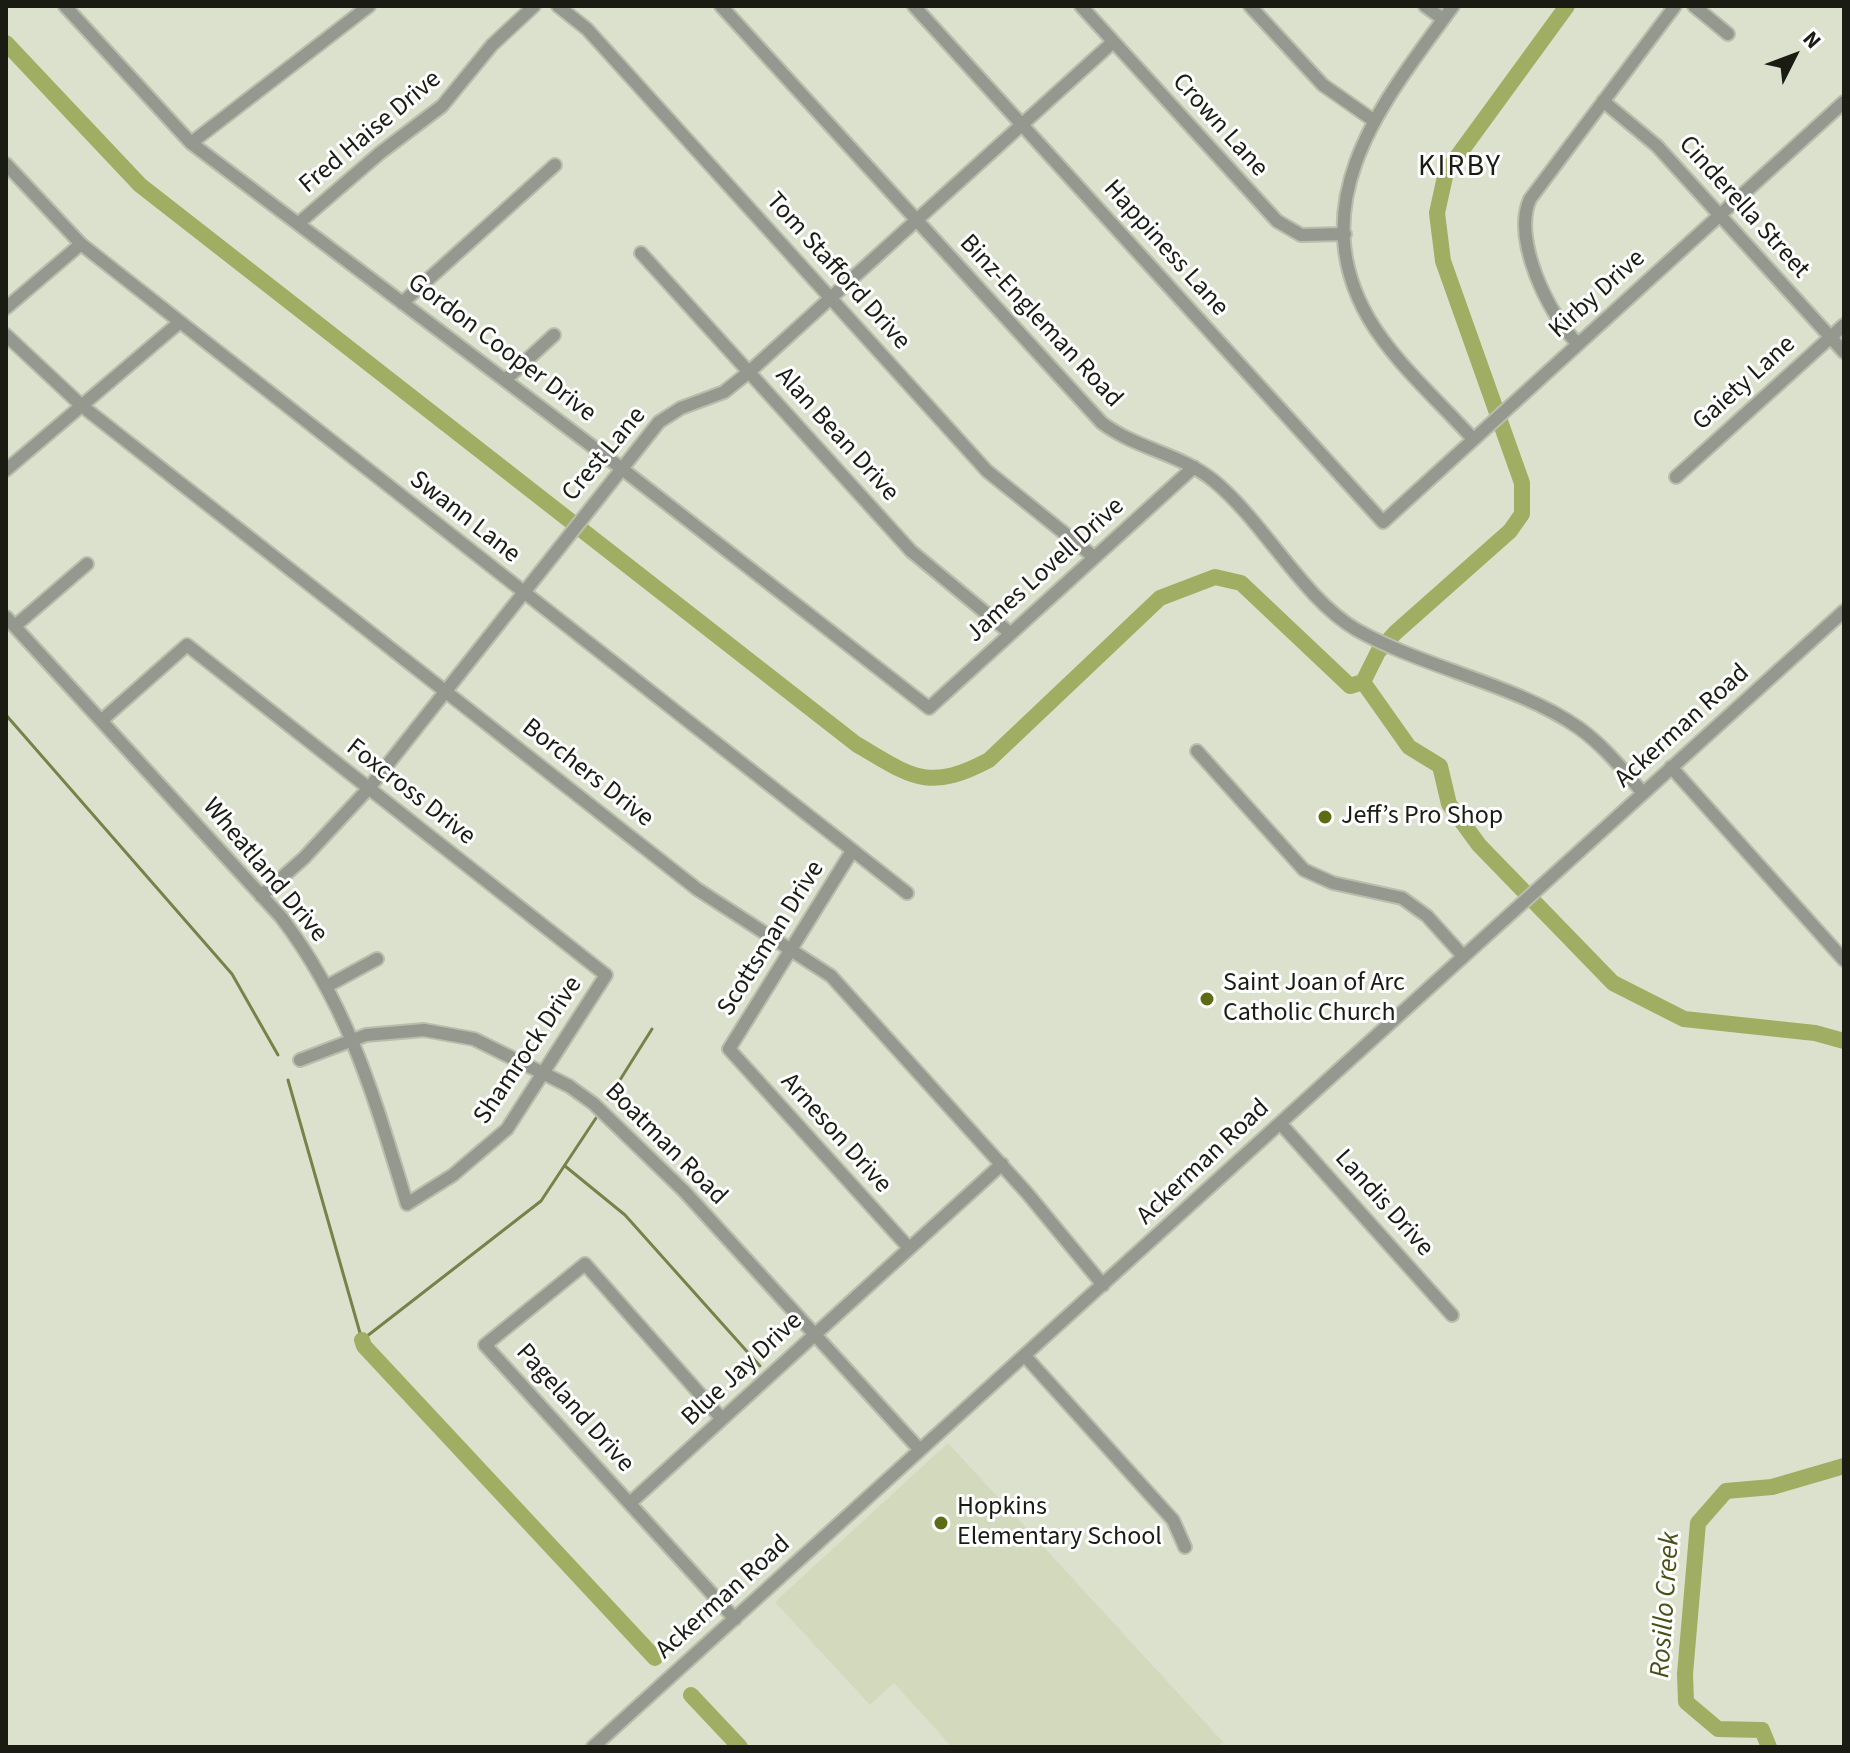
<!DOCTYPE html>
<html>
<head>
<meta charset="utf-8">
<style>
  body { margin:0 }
  #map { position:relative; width:1850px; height:1753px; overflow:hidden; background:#dce1cd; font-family:"Source Sans 3",sans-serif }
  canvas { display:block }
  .frame { position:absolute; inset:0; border:8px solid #1a1c14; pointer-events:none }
  .north { position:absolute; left:1754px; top:16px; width:80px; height:80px; -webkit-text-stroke:6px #fff; paint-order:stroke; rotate:48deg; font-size:22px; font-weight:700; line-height:32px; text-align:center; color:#1a1c14 }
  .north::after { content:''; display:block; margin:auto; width:28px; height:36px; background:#1a1c14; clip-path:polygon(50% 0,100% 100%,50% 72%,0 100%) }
</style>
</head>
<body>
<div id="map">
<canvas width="1850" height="1753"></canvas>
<div class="frame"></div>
<div class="north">N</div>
</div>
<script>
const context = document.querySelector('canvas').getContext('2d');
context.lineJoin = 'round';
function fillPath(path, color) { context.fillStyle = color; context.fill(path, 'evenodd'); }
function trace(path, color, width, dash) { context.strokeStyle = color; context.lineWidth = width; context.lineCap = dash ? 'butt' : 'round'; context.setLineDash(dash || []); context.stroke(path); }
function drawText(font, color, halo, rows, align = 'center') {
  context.font = font + ' "Source Sans 3",sans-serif'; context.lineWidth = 6; context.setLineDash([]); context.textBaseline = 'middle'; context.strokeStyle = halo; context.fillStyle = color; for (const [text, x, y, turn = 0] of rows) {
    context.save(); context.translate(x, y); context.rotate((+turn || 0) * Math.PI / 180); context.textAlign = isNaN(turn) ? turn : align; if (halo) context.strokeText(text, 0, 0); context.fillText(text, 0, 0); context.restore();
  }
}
const built = new Path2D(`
  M948,1443L1223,1742L1218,1747H952L894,1683L870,1705L775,1602Z`);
const stream = new Path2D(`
  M6,715L232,974L278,1055
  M288,1080L362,1340L541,1201L596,1118
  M608,1099L652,1029
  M565,1166L625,1215L760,1366`);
const river = new Path2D(`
  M1567,6L1446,172L1437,213L1443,261L1522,483V514L1510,531L1395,633L1378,652L1363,682L1409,747L1440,766L1449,804L1479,845L1613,983L1684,1019L1815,1033L1844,1041
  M6,43L140,185L856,744C911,776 927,793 989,760L1160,598L1215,577L1241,583L1350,686L1363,682
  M362,1340L364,1346L655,1658
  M691,1695L740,1747
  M1769,1747L1762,1730L1718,1729L1686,1702L1685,1674L1698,1523L1726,1491L1772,1487L1844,1466`);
const minor = new Path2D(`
  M65,6L191,143L621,468L929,708L1194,467
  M558,6L587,29L987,471L1094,557
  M721,6L1102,423C1137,449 1181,454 1214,481C1264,522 1303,599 1357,630C1424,668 1518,685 1579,728C1604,746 1623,770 1643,793
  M914,6L1383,522L1844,102
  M1081,6L1277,221L1301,235L1345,234
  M1250,6L1323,85L1373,120
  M1425,6L1443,19
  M1453,6C1385,99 1300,200 1369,319C1395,363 1439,401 1473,439
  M1694,6L1728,34
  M1603,101L1657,146L1844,352
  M191,143L369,6
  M6,164L81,244L907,893
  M300,222L380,153L442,106L492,45L534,6
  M641,253L911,551L1010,633
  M402,303L555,165
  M6,308L81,244
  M6,335L82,406L697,889L831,976L1027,1193L1103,1285
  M1578,344C1548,314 1512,239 1530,199L1675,6
  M505,380L554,335
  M6,470L180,322
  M1676,477L1844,325
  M6,617L281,917C350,1008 374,1097 407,1204L453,1175L507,1129L606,975L187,645L102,720
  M15,626L87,564
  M1197,751L1304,870L1333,883L1402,898L1427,916L1463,956
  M1671,767L1844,960
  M852,851L729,1049L909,1248
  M261,896L304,858L369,788L659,422L681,408L724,392L749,372L1113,42
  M327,986L377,959
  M300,1060L366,1035L424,1030L474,1039L569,1086L594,1104L684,1191L920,1450
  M1280,1123L1452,1315
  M1025,1356L1173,1520L1185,1547
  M722,1419L585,1264L485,1345L735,1619
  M630,1503L1002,1164
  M593,1747L1844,611`);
const markers = [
  [1325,817,8,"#5d6b13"],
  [1207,999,8,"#5d6b13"],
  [941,1523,8,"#5d6b13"]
];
const streetNames = [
  ["Crown Lane",1219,126,48],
  ["Fred Haise Drive",371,133,-40],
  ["Cinderella Street",1743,208,48],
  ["Happiness Lane",1165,249,48],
  ["Tom Stafford Drive",837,272,48],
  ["Kirby Drive",1598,295,-42],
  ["Binz-Engleman Road",1040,322,47],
  ["Gordon Cooper Drive",501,349,37],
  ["Gaiety Lane",1745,384,-42],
  ["Alan Bean Drive",836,435,48],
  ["Crest Lane",605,455,-50],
  ["Swann Lane",464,518,38],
  ["James Lovell Drive",1046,571,-42],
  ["Ackerman Road",1683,727,-42],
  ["Borchers Drive",587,774,38],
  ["Foxcross Drive",410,793,38],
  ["Wheatland Drive",264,871,50],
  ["Scottsman Drive",772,939,-58],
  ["Shamrock Drive",529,1051,-56],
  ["Arneson Drive",835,1134,48],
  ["Boatman Road",665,1145,45],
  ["Ackerman Road",1204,1163,-43],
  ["Landis Drive",1383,1204,48],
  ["Blue Jay Drive",743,1370,-43],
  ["Pageland Drive",574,1409,48],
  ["Ackerman Road",724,1598,-42]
];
const poiNames = [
  ["Jeff’s Pro Shop",1341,817],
  ["Saint Joan of Arc",1223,984],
  ["Catholic Church",1223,1014],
  ["Hopkins",957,1508],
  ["Elementary School",957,1538]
];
const waterNames = [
  ["Rosillo Creek",1667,1605,-86]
];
const quarterNames = [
  ["KIRBY",1460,168]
];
fillPath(built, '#d2d9bd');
trace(stream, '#77824b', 3);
trace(river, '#9fae62', 16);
trace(minor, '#b9beac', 16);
trace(minor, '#95988f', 12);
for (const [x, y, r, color] of markers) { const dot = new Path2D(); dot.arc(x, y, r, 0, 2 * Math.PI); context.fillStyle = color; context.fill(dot); trace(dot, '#fff', 3); }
drawText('26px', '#1a1c14', '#fff', streetNames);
drawText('26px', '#1a1c14', '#fff', poiNames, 'left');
drawText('italic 28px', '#465017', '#fff', waterNames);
context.letterSpacing = '2px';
drawText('30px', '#1a1c14', '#fff', quarterNames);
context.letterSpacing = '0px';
</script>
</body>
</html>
